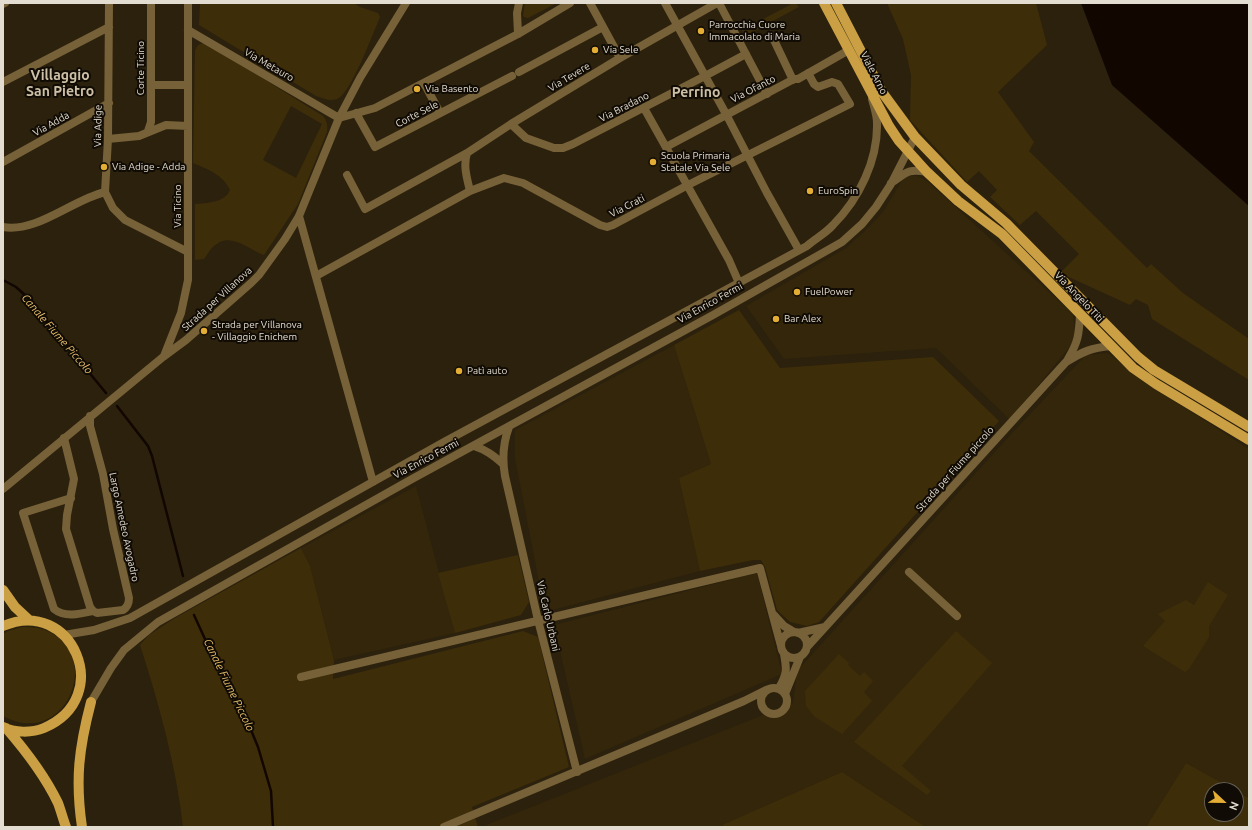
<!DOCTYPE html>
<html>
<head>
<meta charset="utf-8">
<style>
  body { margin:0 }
  #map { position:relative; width:1252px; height:830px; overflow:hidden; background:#2b210d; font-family:Ubuntu,sans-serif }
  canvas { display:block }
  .frame { position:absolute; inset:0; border:4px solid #e3dcd0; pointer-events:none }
  .north { position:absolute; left:1204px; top:782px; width:40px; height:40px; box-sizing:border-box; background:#100b04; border:1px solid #645f56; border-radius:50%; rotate:112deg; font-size:11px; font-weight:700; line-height:16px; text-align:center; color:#e3dcd0 }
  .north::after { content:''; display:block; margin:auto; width:14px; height:18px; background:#e4ae35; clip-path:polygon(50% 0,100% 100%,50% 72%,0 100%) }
</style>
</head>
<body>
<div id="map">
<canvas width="1252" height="830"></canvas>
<div class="frame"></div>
<div class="north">N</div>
</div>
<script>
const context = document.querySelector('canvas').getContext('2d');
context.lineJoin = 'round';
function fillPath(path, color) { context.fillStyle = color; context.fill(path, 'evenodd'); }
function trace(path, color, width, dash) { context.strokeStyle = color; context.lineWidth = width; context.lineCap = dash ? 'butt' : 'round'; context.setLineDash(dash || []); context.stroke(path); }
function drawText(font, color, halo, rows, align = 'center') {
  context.font = font + ' Ubuntu,sans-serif'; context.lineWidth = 4; context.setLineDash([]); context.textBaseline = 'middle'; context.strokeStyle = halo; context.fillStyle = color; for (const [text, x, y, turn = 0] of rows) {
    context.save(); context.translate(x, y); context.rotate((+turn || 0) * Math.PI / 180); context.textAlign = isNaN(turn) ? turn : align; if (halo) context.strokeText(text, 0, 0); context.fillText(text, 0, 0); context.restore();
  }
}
const built = new Path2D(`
  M909,176H918L928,182L1073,314L1075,331L1072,344L1010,420L936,348L784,359L746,306L846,248L867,229L883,212L903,179Z
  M674,345L711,464L679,478L700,571L545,612L515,459V430Z
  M1108,353L1140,379L1249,449V798L1186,763L1146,827H926L842,772L723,825L726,827H488L486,825L793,703L797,671L1013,432L1086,355Z
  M416,486L455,633L334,660L310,566L301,548Z
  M757,573L782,674L585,759L554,625Z`);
const green = new Path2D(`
  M200,3H354L360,7L378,13L380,17C373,33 351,94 337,99C330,102 323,98 316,96L199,25Z
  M525,3H557L528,18L524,17L523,15Z
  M789,3H796L799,7L745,36L742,30L790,5Z
  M887,3H1036L1047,45L998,92L1034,142L1029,151L1147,268L1151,264L1183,293L1249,339V380L1152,319L1148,305L1136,299L1130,305L1060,273L1079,254L1036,211L1020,225L990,197L997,190L979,171L967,182L910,120L911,75L903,39Z
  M206,43L323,116C327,121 328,125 327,132L298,204L264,255C248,249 230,231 214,246C210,249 207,255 204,259L195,260V204C206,203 225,203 230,190C223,175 208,169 193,163L195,51C197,45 199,43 206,43ZM291,106L322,124L296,178L263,160Z
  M739,310L780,368L933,357L999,421L819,622L807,626L790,622L777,610L765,567L761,560H753L700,571L679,478L711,464L674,345Z
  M301,548L310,566L334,660L333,679L523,631L538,637L569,767L472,807L478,827H183C176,765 159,704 140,645L149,635L175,618Z
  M518,555L529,602L521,615L455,633L438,573Z
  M1208,582L1228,595L1209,626V637L1189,669L1185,672L1143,646L1165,621L1158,614L1186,600L1194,605Z
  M22,627C27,627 33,627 38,628C108,645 69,752 3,716V634L8,631Z
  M956,631L992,663L902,766L931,791L927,795L854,742Z
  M839,654L849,663L848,665L860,676L864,672L873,681L864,692L872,701L842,734L815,717L806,706L805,691Z
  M1186,763L1235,790H1212V814H1236V791L1249,798V827H1146Z
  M842,772L926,827H726L722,825Z`);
const water = new Path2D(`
  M1081,3H1249V206L1112,85Z`);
const stream = new Path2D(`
  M3,280L16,287L26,296L106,393
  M117,406L148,446L152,456L183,576
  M194,615L210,650L244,713L258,747L271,791L273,827`);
const minor = new Path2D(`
  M109,3L108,139L105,192L113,208L125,220L188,252
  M590,3L620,58
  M665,3L726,114L767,193L799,250
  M719,3L767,94
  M3,4L5,3
  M188,30L339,118
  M518,34L517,13L519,3
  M773,38L793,80
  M519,72L603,27
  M3,82L109,27
  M424,83L440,113
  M151,85H188
  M644,108L729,260L739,283
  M356,113L375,147L512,76
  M339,118L375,108L518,34L570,3
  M511,124L526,138L554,148H563L573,144L705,76L746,54
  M148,131L151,122V3
  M108,139L139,136L166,125L188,126
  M666,147L794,79H798L849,50
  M3,162L109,103
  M347,175L365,209L467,153
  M891,183C906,173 908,168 927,172
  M470,191C467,178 463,166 467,153L511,124L620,58L717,3
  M299,216L373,482
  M3,227C37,233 72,200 105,192
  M316,276L470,191L504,178L523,183L600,225L607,227L613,225L688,185L850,104L838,84L832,82L818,87L814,84L808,73
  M164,356L181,313L188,280V3
  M1068,359C1078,342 1079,335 1080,315
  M509,427C503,443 502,459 505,476L538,620L577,772
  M64,438L74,479L67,515L66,529L90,607L93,611L97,613L123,610C128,607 129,603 129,598L113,529L103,474L90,426V416
  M474,446C486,450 493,455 503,464
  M3,489L163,357L186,340L251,283L259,275L285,239L299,216L339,118L360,78L406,3
  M71,498L23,513L54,609C65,618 80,614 93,611
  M909,572L957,616
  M773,614L784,626L794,632
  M781 645a13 13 0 1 1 26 0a13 13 0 1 1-26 0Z
  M798,633L825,627
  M64,635L94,630L130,618L444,442L807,246C815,239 826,233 833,225C859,199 878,160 877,123C877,115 874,107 872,99
  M807,647L1066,362C1084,351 1091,348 1111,346
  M301,677L760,568L781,646
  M761 701a13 13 0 1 1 26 0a13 13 0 1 1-26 0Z
  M779,688C787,674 787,670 784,654
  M785,694L800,657
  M91,702L111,668L124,650L158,622L412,479L713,315L842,242L862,224L876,207L891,184L915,137
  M444,827L744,701L766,690`);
const major = new Path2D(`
  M824,3L889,126L899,141L927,172L958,201L1002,234L1133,368L1156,384L1249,440
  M836,3L882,92L915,137L961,185L1006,223L1138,357L1154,370L1249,427
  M3,590L15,607L29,620
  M3,626C72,596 116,697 44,728C32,733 14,733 3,727
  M6,728C26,751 45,776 58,803C61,811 63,819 66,827
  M82,827C75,779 79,748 91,702`);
const markers = [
  [701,31,4,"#e4ae35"],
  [595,50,4,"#e4ae35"],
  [417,89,4,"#e4ae35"],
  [653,162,4,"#e4ae35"],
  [104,167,4,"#e4ae35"],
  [810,191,4,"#e4ae35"],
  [797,292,4,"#e4ae35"],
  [776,319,4,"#e4ae35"],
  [204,331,4,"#e4ae35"],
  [459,371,4,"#e4ae35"]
];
const poiNames = [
  ["Parrocchia Cuore",709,25],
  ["Immacolato di Maria",709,37],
  ["Via Sele",603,50],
  ["Via Basento",425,89],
  ["Scuola Primaria",661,156],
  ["Statale Via Sele",661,168],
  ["Via Adige - Adda",112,167],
  ["EuroSpin",818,191],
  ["FuelPower",805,292],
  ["Bar Alex",784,319],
  ["Strada per Villanova",212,325],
  ["- Villaggio Enichem",212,337],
  ["Patì auto",467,371]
];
const streetNames = [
  ["Via Metauro",269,65,30],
  ["Corte Ticino",141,68,-90],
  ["Viale Arno",874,73,63],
  ["Via Tevere",569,77,-31],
  ["Via Ofanto",753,89,-27],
  ["Via Bradano",624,107,-27],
  ["Corte Sele",417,114,-27],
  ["Via Adda",51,124,-29],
  ["Via Adige",98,126,-89],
  ["Via Ticino",178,206,-90],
  ["Via Crati",627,206,-27],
  ["Via Angelo Titi",1079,297,46],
  ["Strada per Villanova",217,299,-42],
  ["Via Enrico Fermi",710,303,-29],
  ["Via Enrico Fermi",426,459,-28],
  ["Strada per Fiume piccolo",955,469,-48],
  ["Largo Amedeo Avogadro",124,527,78],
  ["Via Carlo Urbani",548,616,77]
];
const waterNames = [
  ["Canale Fiume Piccolo",57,334,49],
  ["Canale Fiume Piccolo",229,685,64]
];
const districtNames = [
  ["Villaggio",60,75],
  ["San Pietro",60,91],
  ["Perrino",696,92]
];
fillPath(built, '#33260a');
fillPath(green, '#3e2d09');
fillPath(water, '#120600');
trace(stream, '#120600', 2.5);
trace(minor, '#766138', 8);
trace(major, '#cb9f43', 10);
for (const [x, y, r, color] of markers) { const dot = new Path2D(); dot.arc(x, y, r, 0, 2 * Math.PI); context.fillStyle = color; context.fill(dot); trace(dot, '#100b04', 1.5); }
drawText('10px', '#e3dcd0', '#100b04', poiNames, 'left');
drawText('10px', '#e3dcd0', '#100b04', streetNames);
drawText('italic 11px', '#e7be6b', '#100b04', waterNames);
drawText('bold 14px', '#cdc0a7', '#100b04', districtNames);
</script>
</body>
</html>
